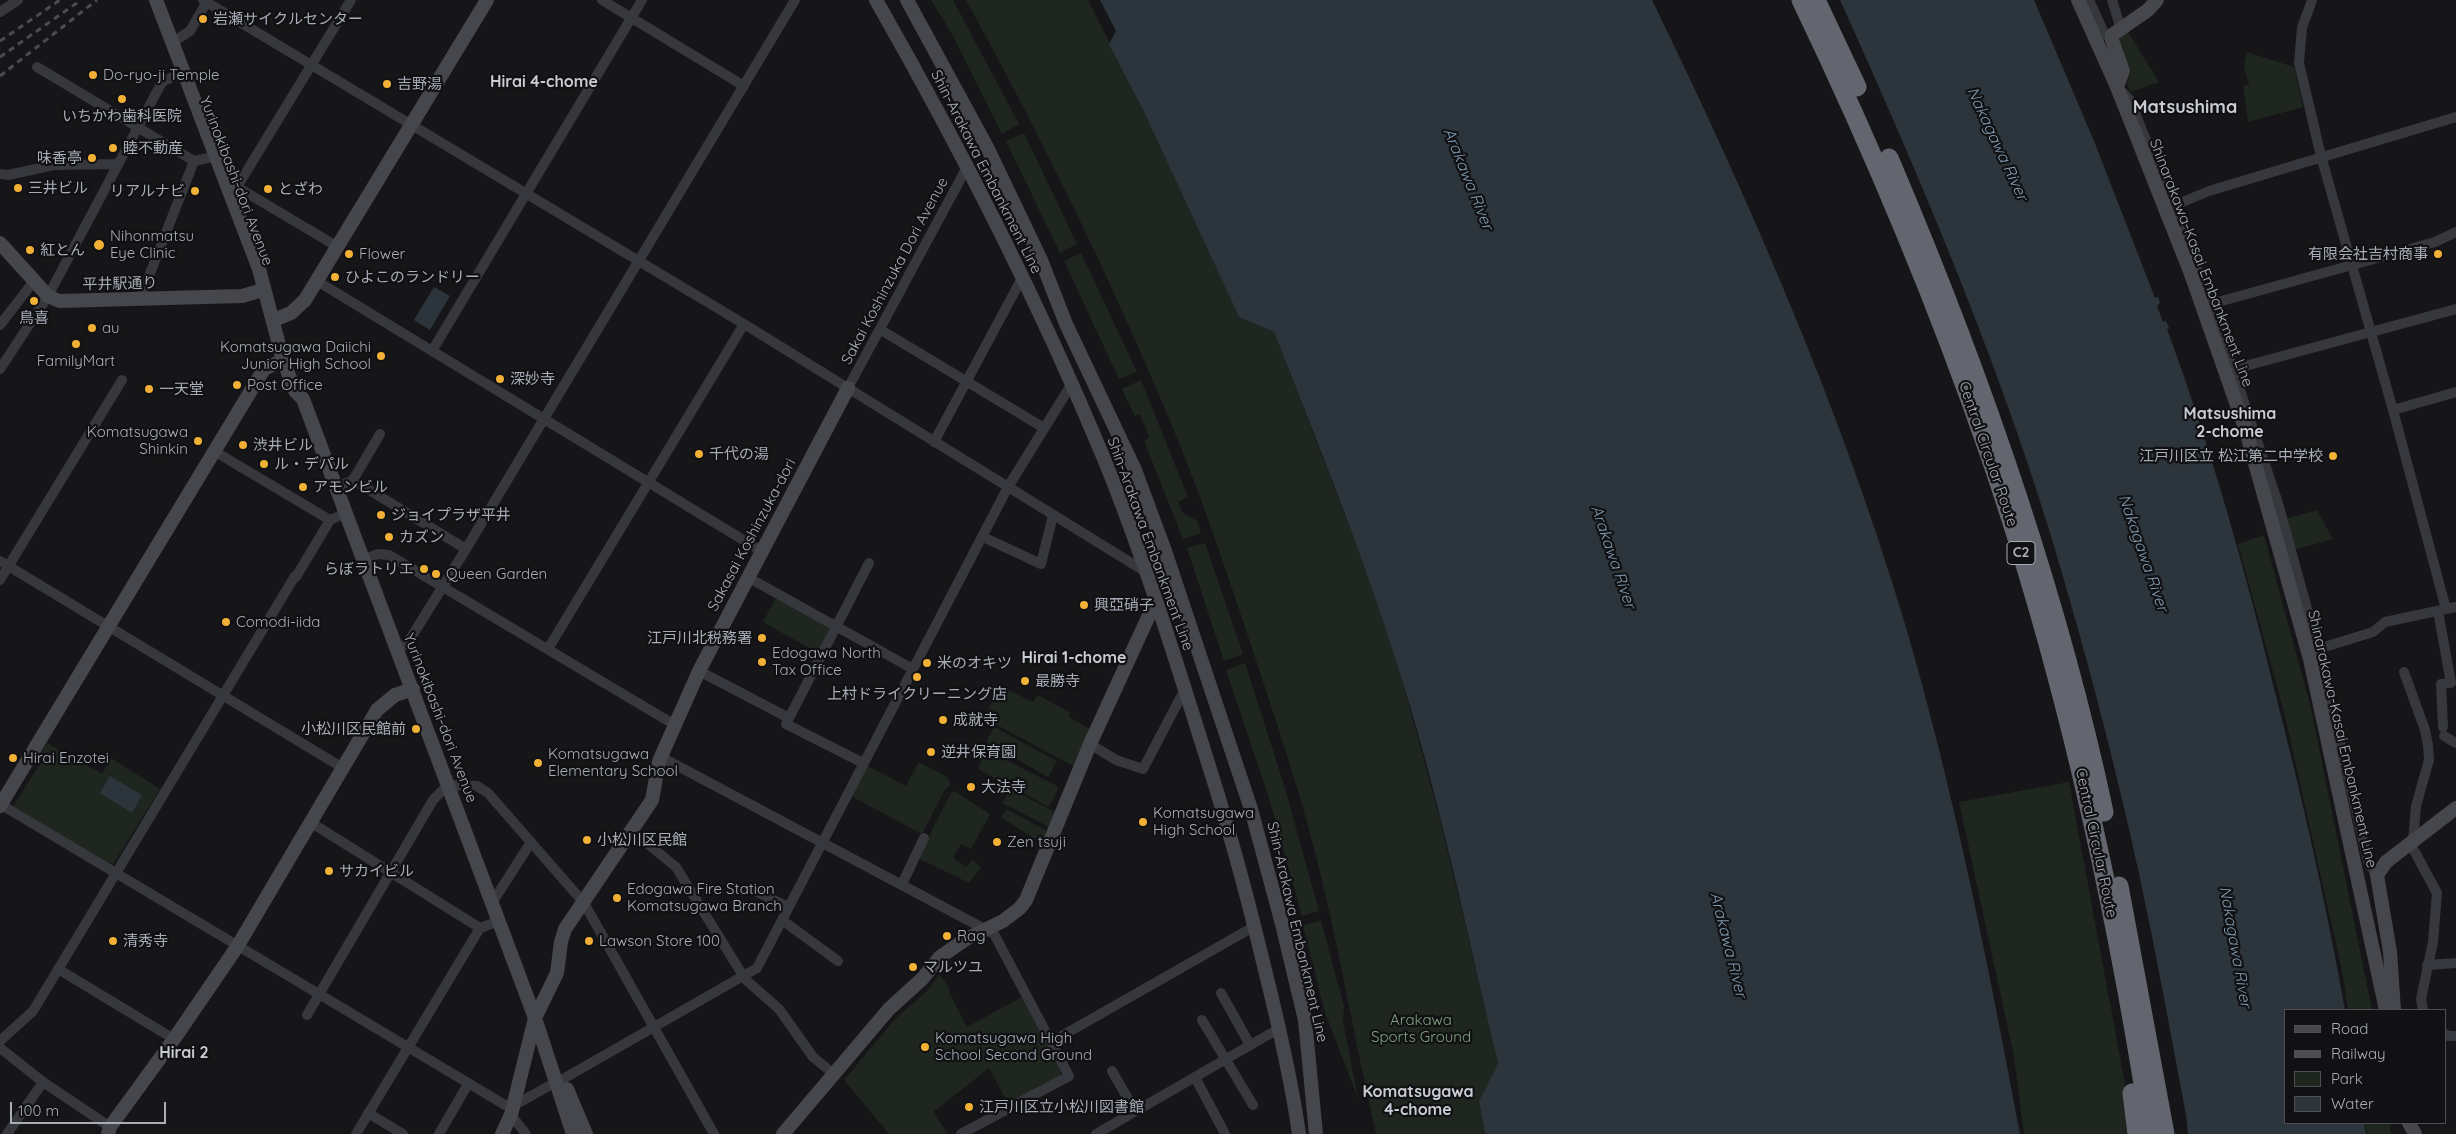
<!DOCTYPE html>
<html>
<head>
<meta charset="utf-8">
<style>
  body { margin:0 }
  #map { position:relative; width:2456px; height:1134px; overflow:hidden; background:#161618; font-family:Quicksand,sans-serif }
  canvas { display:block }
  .legend { position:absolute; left:2284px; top:1009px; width:162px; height:115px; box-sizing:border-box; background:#111113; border:1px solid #4d4f55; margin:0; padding:6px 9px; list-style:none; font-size:15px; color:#a8adb8 }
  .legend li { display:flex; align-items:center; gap:10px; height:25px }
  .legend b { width:25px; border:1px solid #4d4f55 }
  .scale { position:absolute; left:10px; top:1102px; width:156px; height:22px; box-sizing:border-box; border:2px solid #a8adb8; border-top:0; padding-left:6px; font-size:15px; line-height:18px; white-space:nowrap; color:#a8adb8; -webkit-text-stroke:4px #111113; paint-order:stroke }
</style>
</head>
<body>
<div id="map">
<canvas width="2456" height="1134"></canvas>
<ul class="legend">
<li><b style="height:6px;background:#45474d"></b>Road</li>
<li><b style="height:6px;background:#4a4c52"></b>Railway</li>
<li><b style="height:14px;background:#1e261f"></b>Park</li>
<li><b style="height:14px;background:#2c353c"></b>Water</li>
</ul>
<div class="scale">100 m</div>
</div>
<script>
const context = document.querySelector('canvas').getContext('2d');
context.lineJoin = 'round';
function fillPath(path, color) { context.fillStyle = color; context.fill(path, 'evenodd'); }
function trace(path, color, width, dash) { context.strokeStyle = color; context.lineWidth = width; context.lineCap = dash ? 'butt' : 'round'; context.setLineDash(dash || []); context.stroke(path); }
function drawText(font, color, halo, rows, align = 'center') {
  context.font = font + ' Quicksand,"Noto Sans JP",sans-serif'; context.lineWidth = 4.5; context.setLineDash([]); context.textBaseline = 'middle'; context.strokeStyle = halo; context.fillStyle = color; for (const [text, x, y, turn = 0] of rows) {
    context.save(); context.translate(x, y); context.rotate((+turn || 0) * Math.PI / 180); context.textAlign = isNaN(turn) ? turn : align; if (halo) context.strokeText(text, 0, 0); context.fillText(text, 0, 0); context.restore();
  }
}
const green = new Path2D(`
  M931,0H953L1019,124L1002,134L952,34Z
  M966,0H1088L1142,108L1239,317L1274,332L1369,577L1398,665L1441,823L1498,1063L1479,1101L1485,1134H1376C1355,1043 1340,951 1317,860C1300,792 1277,724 1255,657C1230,582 1205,506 1175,433C1114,285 1043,140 966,0Z
  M2128,32L2159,82L2130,92L2127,83L2131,72L2119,43L2121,36Z
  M2247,52L2294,67L2303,107L2248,122L2243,87L2249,84L2244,67Z
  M1024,133L1077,244L1060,253L1006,141Z
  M1081,253L1137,372L1119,379L1064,261Z
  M1141,380L1188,497L1178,502L1183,513L1197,521L1201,533L1183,539L1146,446L1145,440L1149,437L1140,414L1135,416L1122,389Z
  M2317,510L2333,539L2294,550L2285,519Z
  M2264,535L2311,708L2372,1010H2348L2343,975L2284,712L2238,544Z
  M1205,543L1243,654L1224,661L1187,548Z
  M777,596L833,627L818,653L763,622Z
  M1245,663L1285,788L1319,911L1302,916L1269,798L1226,670Z
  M1000,686L1033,702L1038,695L1071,713L1069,717L1090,729L1073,766L984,718Z
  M994,727L1057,761L1048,777L986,742Z
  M47,743L102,774L111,758L160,789L112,866L13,806L42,761L38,758Z
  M986,750L1059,787L1049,807L978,769Z
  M919,762L947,777L951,785L946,788L922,834L851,796L866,765L906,786Z
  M2069,782L2130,1111L2132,1134H2024L2014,1057L1959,802Z
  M1011,789L1055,812L1049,827L1002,803Z
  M954,791L990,814L971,849L961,844L953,858L966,867L972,860L981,867L969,883L918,858L951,793Z
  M1007,809L1047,831L1042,844L1001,817Z
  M1321,921L1344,1006L1343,1021L1358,1098L1325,1013L1303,925Z
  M939,974L949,988V992L967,1027L1022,997L1061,1071L1060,1075L1009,1105L989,1068L933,1112L948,1134H889L844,1080L895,1019L927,991Z
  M2365,1123H2390L2391,1134H2367Z`);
const water = new Path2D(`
  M1100,0H1652C1749,199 1842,412 1905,624C1954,791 1988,963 2020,1134H1485L1479,1101L1498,1063C1466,930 1439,794 1397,664C1362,551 1317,442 1274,332L1239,317L1144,112L1109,44L1116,31Z
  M1840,0H2034L2094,141L2155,298L2158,297L2160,303L2157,306L2163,322L2166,321L2169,328L2167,329C2211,448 2245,569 2275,692C2302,797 2326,903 2345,1010H2285V1123H2364L2366,1134H2188L2186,1115C2171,1036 2157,957 2140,878C2115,763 2085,649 2051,536C1995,353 1919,175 1840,0Z
  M434,287L450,296L430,330L414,320Z
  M110,776L142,795L132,813L100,793Z`);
const street = new Path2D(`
  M203,0L744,324L1146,572
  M602,0L744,86
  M2089,0L2104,33L2112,40
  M2112,0L2121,29
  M2312,0L2302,28L2299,63L2321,156L2393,410L2446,609
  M0,12L18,0
  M173,42L190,31L208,0
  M37,67L194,161
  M2121,91L2130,100L2211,304L2278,503L2318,649L2369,865L2377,875
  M0,174L8,175L54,165L118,164
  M237,187L338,247
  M230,191L237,187L351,0
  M2173,206L2209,191L2456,117
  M317,281L763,552
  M140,299L194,161L208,158
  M2211,304L2435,242L2456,232
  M0,325L34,281
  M881,330L1044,428
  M432,351L642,0
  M0,369L48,296L162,82L177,75
  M2234,369L2456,309
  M848,388L967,167
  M2393,410L2456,392
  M934,442L1022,278
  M214,451L330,520
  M353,480L380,434
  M336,487L353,480L466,549
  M983,537L1041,564L1053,515
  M363,560L378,554L389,555L675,725
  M0,561L343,768
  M296,577L330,520L346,513
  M749,578L913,669
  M0,580L122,380
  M2438,611L2451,683L2441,684L2443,727
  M396,648L405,645L412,636L466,549L795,0
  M548,649L744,324
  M2318,649L2373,632L2385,622L2456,607
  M699,671L789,718
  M2404,672L2425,730L2428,745L2429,760L2416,806L2413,841
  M2444,736L2456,743
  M1090,744L1116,760L1143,769L1185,689
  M661,757L994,934L1069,1076L961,1134
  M863,763L786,724L869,563
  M0,804L505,1105L513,1106L556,1082
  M310,822L480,928
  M632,831L676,867L745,979L779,1009L813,1057L835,1075
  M2410,843L2437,893L2433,942L2421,999L2423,1010
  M902,884L924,838
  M755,891L788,907
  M492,903L531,842
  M782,920L838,961
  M2427,965L2456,963
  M58,969L174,1039
  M1221,993L1250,1045
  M307,1015L433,800L448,785L477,786L488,793L584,903L714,1134
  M1202,1020L1253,1105
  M2445,1034L2448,1036H2456
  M0,1041L33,1011L295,576
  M1051,1042L1255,926
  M0,1048L43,1082L110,1127
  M1112,1071L1135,1111
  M1195,1077L1225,1134
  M563,1079L757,968L1008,487L1071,385
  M368,1113L403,1134
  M511,1115L526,1134
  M7,1134L43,1082
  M356,1134L480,928L499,921
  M439,1134L468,1084
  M1096,1134L1280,1028`);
const secondary = new Path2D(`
  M156,0L259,269L283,360L295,391L303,399L535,1018L573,1134
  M876,0C960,147 1037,298 1102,454C1144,556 1176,661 1209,766C1230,832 1248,899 1264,966C1278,1022 1291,1077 1299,1134
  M907,0L987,147L1041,260L1066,324L1135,470L1165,551L1251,809L1282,924L1305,1020L1316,1134
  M2078,0L2117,87L2191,274L2246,431L2310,659L2386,1010
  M2117,87L2123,71L2112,40V35L2148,10L2157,0
  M0,243L48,296L59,301L242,296L263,290
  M274,320L291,313L305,300L487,0
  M0,806L264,369L283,360
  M2394,1010L2390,952L2377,875L2386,862L2456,808
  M567,1089L586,1134
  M2409,1123L2415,1134
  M108,1134L110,1127L174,1039L237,947L377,710L395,695L413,689
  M502,1134L511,1115L535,1018L557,973L561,942L565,929L652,800L659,761L699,671L848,388
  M783,1134L889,1009L922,979L940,957L966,939L1003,921L1020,908L1026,900L1090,744L1156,600`);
const highway = new Path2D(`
  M1801,0C1873,150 1937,302 1991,459C2066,678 2116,906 2151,1134
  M1816,0L1857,87
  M1889,158C1979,369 2056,587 2104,812
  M2119,886L2165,1134
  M2132,1093L2137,1134`);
const rail = new Path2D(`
  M0,41L60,0
  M0,57L81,0
  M0,76L97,0`);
const markers = [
  [203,19,5,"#f2b134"],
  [93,75,5,"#f2b134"],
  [387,84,5,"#f2b134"],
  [122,99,5,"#f2b134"],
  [113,148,5,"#f2b134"],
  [92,158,5,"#f2b134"],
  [18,188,5,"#f2b134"],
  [268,189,5,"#f2b134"],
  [195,191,5,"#f2b134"],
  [99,245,6,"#f2b134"],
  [30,250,5,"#f2b134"],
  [349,254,5,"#f2b134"],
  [2438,254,5,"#f2b134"],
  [335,277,5,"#f2b134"],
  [34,301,5,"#f2b134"],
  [92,328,5,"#f2b134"],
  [76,344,5,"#f2b134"],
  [381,356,5,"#f2b134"],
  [500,379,5,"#f2b134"],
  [237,385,5,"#f2b134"],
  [149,389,5,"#f2b134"],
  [198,441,5,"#f2b134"],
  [243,445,5,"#f2b134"],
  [699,454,5,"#f2b134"],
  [2333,456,5,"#f2b134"],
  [264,464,5,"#f2b134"],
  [303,487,5,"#f2b134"],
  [381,515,5,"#f2b134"],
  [389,537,5,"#f2b134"],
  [424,569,5,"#f2b134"],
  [436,574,5,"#f2b134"],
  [1084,605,5,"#f2b134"],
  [226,622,5,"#f2b134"],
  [762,638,5,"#f2b134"],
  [762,662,5,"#f2b134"],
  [927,663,5,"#f2b134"],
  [917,677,5,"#f2b134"],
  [1025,681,5,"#f2b134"],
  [943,720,5,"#f2b134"],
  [416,729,5,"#f2b134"],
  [931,752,5,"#f2b134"],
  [13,758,5,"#f2b134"],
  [538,763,5,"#f2b134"],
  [971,787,5,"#f2b134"],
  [1143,822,5,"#f2b134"],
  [587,840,5,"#f2b134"],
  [997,842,5,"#f2b134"],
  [329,871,5,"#f2b134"],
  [617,898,5,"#f2b134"],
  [947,936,5,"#f2b134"],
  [113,941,5,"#f2b134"],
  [589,941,5,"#f2b134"],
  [913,967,5,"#f2b134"],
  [925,1047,5,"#f2b134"],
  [969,1107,5,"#f2b134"]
];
const shields = [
  [2021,553,28]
];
const shieldNames = [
  ["C2",2021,553]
];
const poiNames = [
  ["岩瀬サイクルセンター",213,19],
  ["Do-ryo-ji Temple",103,75],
  ["吉野湯",397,84],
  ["いちかわ歯科医院",122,116,"center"],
  ["睦不動産",123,148],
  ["味香亭",82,158,"right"],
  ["三井ビル",28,188],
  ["とざわ",278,189],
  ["リアルナビ",185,191,"right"],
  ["Nihonmatsu",110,236],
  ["Eye Clinic",110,253],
  ["紅とん",40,250],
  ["Flower",359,254],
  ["有限会社吉村商事",2428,254,"right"],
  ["ひよこのランドリー",345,277],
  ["鳥喜",34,318,"center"],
  ["au",102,328],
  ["Komatsugawa Daiichi",371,347,"right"],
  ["Junior High School",371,364,"right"],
  ["FamilyMart",76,361,"center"],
  ["深妙寺",510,379],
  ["Post Office",247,385],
  ["一天堂",159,389],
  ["Komatsugawa",188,432,"right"],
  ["Shinkin",188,449,"right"],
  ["渋井ビル",253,445],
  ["千代の湯",709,454],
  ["江戸川区立 松江第二中学校",2323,456,"right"],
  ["ル・デパル",274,464],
  ["アモンビル",313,487],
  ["ジョイプラザ平井",391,515],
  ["カズン",399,537],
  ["らぼラトリエ",414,569,"right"],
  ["Queen Garden",446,574],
  ["興亞硝子",1094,605],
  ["Comodi-iida",236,622],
  ["江戸川北税務署",752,638,"right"],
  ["Edogawa North",772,653],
  ["Tax Office",772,670],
  ["米のオキツ",937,663],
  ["最勝寺",1035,681],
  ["上村ドライクリーニング店",917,694,"center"],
  ["成就寺",953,720],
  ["小松川区民館前",406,729,"right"],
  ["逆井保育園",941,752],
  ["Komatsugawa",548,754],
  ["Elementary School",548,771],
  ["Hirai Enzotei",23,758],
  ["大法寺",981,787],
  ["Komatsugawa",1153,813],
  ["High School",1153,830],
  ["小松川区民館",597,840],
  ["Zen tsuji",1007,842],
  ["サカイビル",339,871],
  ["Edogawa Fire Station",627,889],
  ["Komatsugawa Branch",627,906],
  ["Rag",957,936],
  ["清秀寺",123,941],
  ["Lawson Store 100",599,941],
  ["マルツユ",923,967],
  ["Komatsugawa High",935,1038],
  ["School Second Ground",935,1055],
  ["江戸川区立小松川図書館",979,1107]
];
const streetNames = [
  ["Shin-Arakawa Embankment Line",986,172,63],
  ["Yurinokibashi-dori Avenue",236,181,69],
  ["Shinarakawa-Kasai Embankment Line",2201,263,69],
  ["Sakai Koshinzuka Dori Avenue",895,271,-62],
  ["平井駅通り",120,284,-1],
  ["Central Circular Route",1988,454,71],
  ["Sakasai Koshinzuka-dori",752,535,-62],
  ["Shin-Arakawa Embankment Line",1150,544,70],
  ["Yurinokibashi-dori Avenue",440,718,69],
  ["Shinarakawa-Kasai Embankment Line",2342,739,77],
  ["Central Circular Route",2096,843,78],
  ["Shin-Arakawa Embankment Line",1297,932,77]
];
const parkNames = [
  ["Arakawa",1421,1020],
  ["Sports Ground",1421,1037]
];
const neighbourhoodNames = [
  ["Hirai 4-chome",544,82],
  ["Matsushima",2230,414],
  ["2-chome",2230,432],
  ["Hirai 1-chome",1074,658],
  ["Hirai 2",184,1053],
  ["Komatsugawa",1418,1092],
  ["4-chome",1418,1110]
];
const waterNames = [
  ["Nakagawa River",1997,144,65],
  ["Arakawa River",1468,179,68],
  ["Nakagawa River",2143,553,71],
  ["Arakawa River",1613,557,71],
  ["Arakawa River",1728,945,76],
  ["Nakagawa River",2235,947,80]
];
const quarterNames = [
  ["Matsushima",2185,108]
];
fillPath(green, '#1e261f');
fillPath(water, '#2c353c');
trace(street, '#37383d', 10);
trace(secondary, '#45474d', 14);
trace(highway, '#63666e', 19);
trace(rail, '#4a4c52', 3, [6, 5]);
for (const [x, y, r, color] of markers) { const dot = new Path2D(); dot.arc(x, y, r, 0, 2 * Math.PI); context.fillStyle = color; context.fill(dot); trace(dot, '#111113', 2); }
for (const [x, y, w] of shields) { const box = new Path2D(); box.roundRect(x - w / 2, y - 11.5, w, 23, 4); context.fillStyle = '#111113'; context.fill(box); trace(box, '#a8adb8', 1); }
drawText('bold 14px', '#a8adb8', null, shieldNames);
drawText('15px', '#a8adb8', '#111113', poiNames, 'left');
drawText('15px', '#a8adb8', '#111113', streetNames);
drawText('15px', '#7fa381', '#111113', parkNames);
drawText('bold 16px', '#c9ccd4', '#111113', neighbourhoodNames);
drawText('italic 16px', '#7f9bb3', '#111113', waterNames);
drawText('bold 18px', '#c9ccd4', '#111113', quarterNames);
</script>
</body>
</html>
